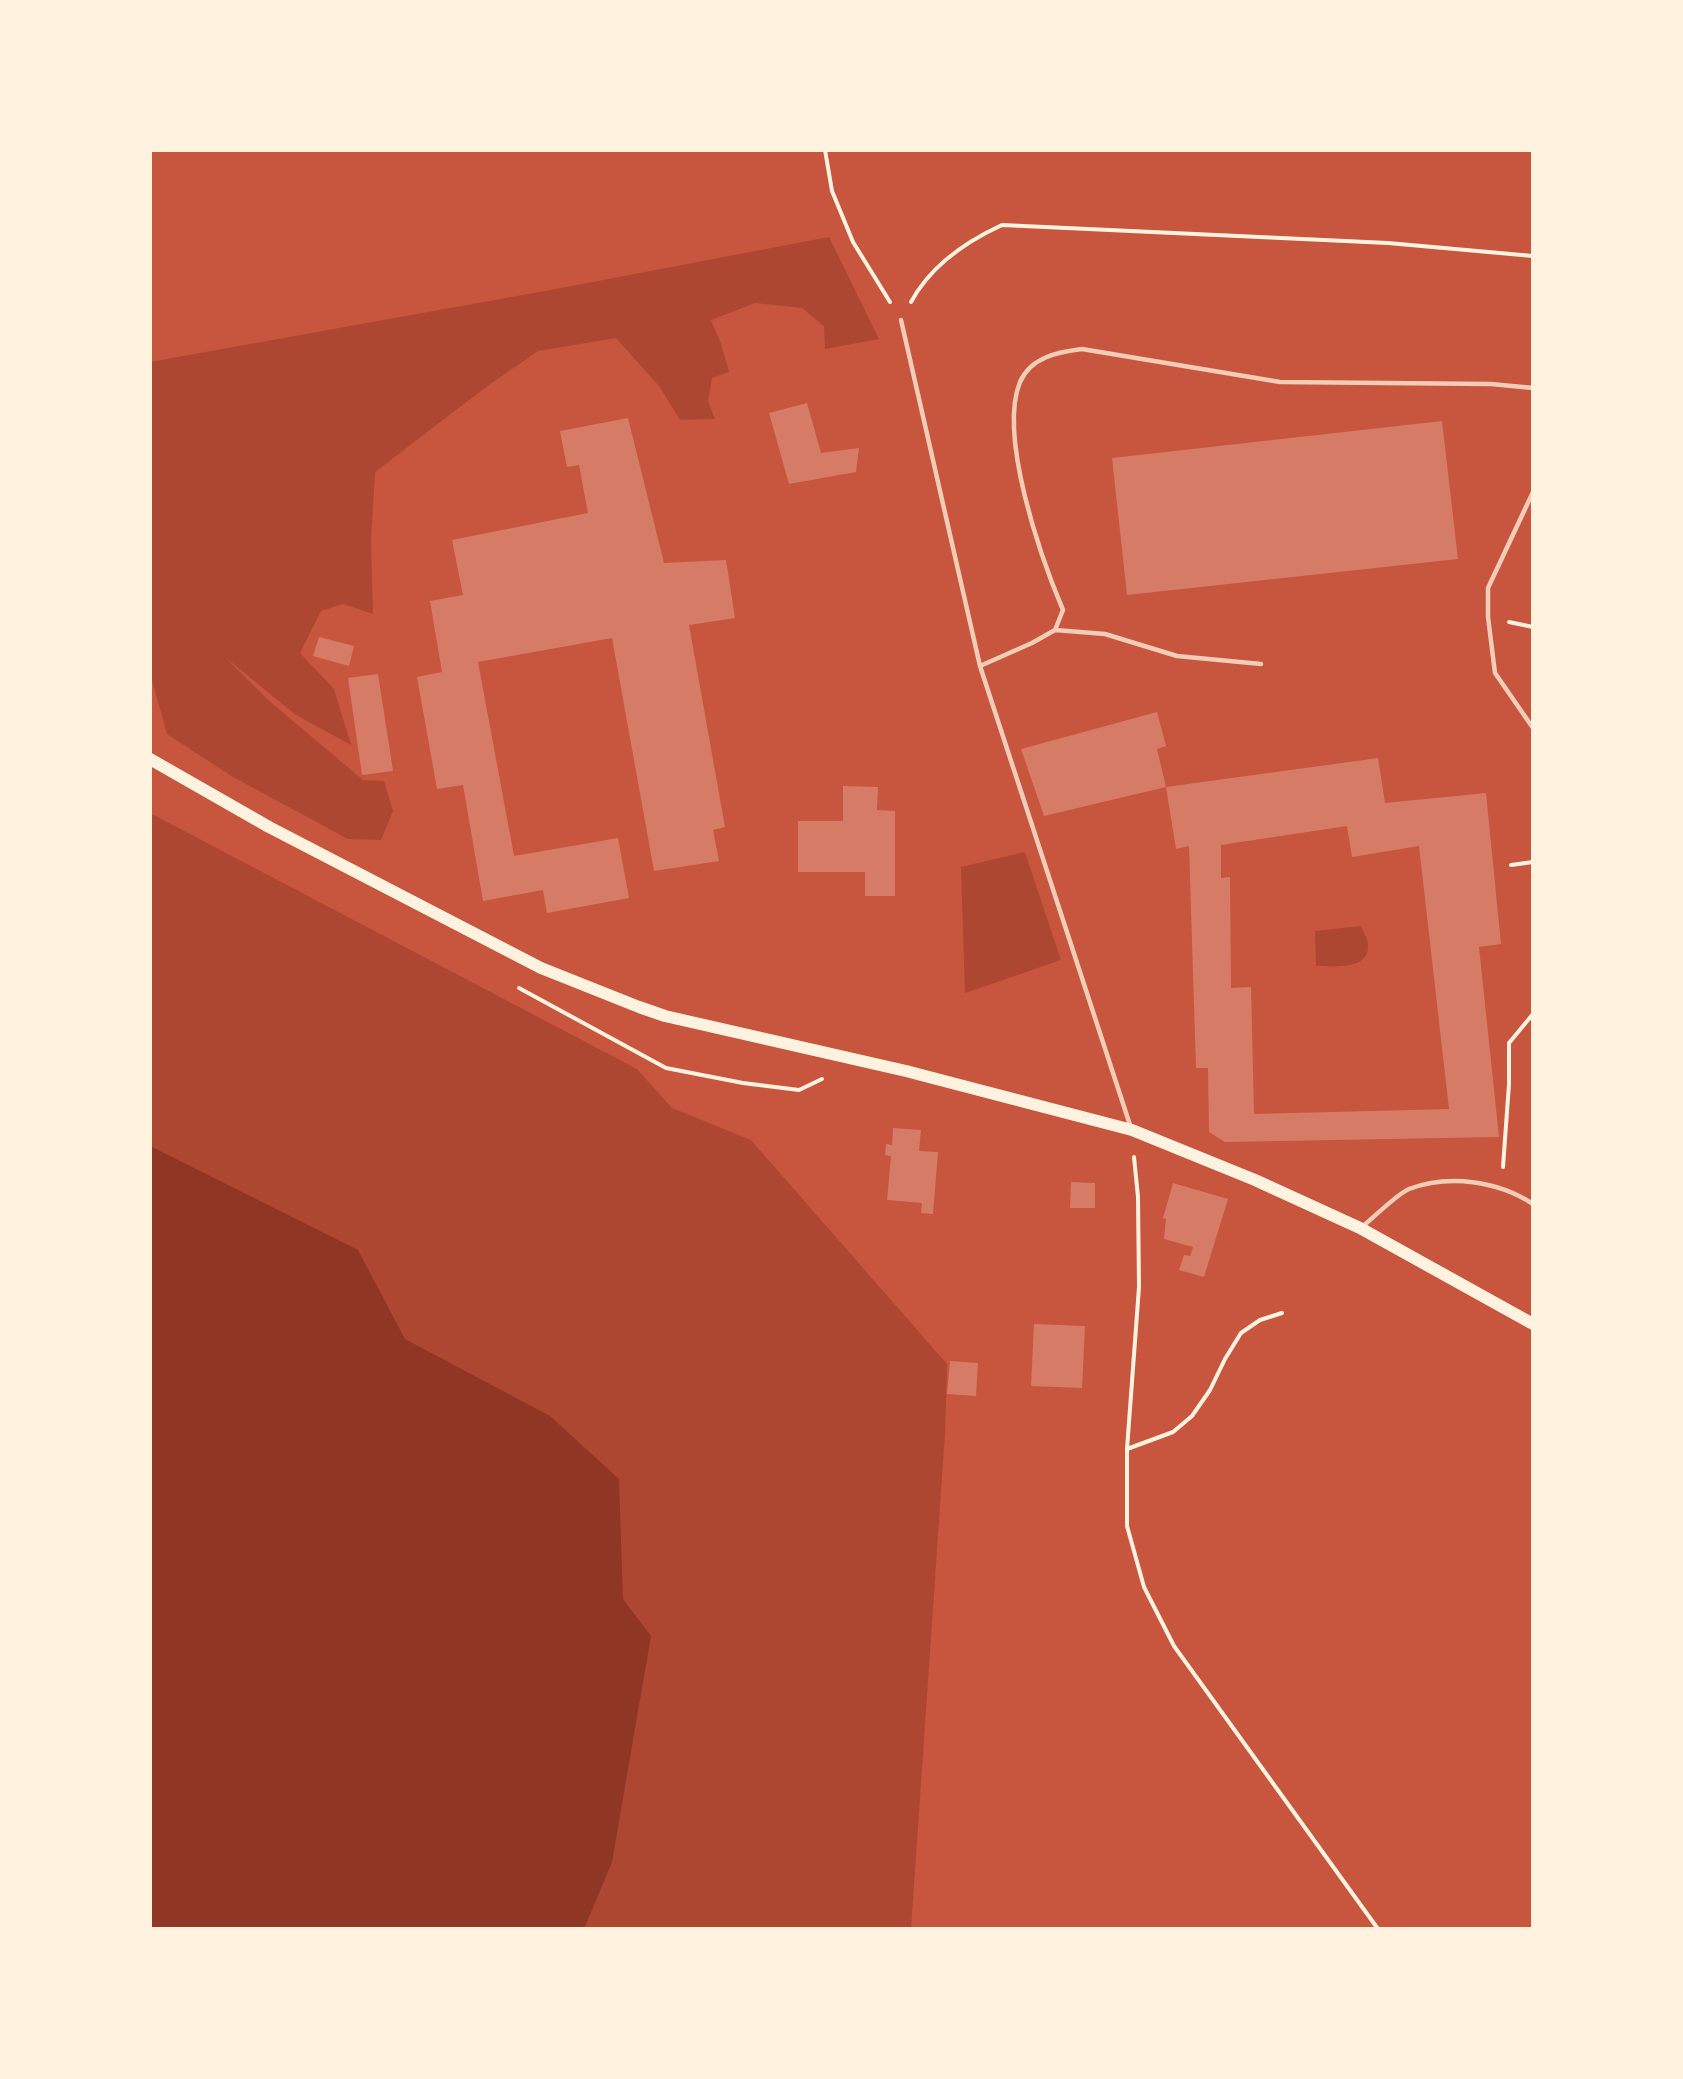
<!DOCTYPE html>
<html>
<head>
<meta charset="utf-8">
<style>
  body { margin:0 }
  #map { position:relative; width:1683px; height:2079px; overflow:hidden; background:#c8553d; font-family:Barlow,sans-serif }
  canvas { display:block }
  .frame { position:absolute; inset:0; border:152px solid #fff3e0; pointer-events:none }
</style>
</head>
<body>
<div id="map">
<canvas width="1683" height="2079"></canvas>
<div class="frame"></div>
</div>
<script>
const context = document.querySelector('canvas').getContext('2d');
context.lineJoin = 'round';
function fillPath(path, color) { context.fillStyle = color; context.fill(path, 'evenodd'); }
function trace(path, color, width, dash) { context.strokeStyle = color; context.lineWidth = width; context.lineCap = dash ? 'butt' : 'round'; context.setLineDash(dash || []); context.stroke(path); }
const green = new Path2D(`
  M829,237L879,339L825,349L824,326L802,308L755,303L711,320L721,344L729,372L712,378L708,401L715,419L680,420L659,386L616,338L538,351L490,384L375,472L371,541L373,614L343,604L321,611L300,653L334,689L351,745L296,715L226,658L268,700L363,780L384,781L393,811L381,840L348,839L233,777L167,734L150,673V362L556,289Z
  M150,813L637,1069L672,1108L751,1140L947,1364L945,1433L911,1929H150Z
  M1025,852L1061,960L965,993L961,867Z
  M1361,926C1363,932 1368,939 1368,945C1370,971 1332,966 1316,966L1315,931Z`);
const water = new Path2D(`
  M150,1146L358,1250L405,1339L550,1416L619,1479L623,1599L651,1636L612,1862L584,1929H150Z`);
const building = new Path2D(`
  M807,403L821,453L859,448L856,472L789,484L769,413Z
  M628,418L664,563L726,560L735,618L689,625L725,827L713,830L719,861L654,871L612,638L478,662L514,856L618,838L629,898L547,913L543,890L483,901L463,785L437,789L417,677L442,672L430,601L463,595L452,540L588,513L579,465L567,467L560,431Z
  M1442,421L1458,559L1127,595L1112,458Z
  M319,637L354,646L349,666L313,656Z
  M378,674L393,771L362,775L348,678Z
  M1157,712L1166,746L1157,749L1166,787L1378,758L1385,803L1486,793L1501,944L1479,947L1499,1137L1225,1142L1209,1132L1208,1068H1196L1189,846L1176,849L1166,787L1044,816L1021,749ZM1347,826L1352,857L1419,846L1449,1109L1254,1114L1251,987L1231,988L1230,877L1221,878V845Z
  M843,786L878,787L877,810L895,811V896H865V872H798V821H843Z
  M893,1128L921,1130L919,1151L938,1152L933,1214L921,1213L922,1203L887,1200L891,1156L885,1155L886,1144L892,1145Z
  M1071,1182L1095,1183V1208H1070Z
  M1173,1183L1228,1199L1204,1277L1179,1270L1184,1255L1190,1256L1193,1247L1164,1239L1166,1219L1163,1218Z
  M1034,1324L1085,1326L1082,1388L1031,1386Z
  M950,1361L978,1363L976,1396L947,1394Z`);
const path = new Path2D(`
  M825,150L832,191L853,242L890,302
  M911,302C931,265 965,242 1002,225L1388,243L1533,256
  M1509,622L1533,627
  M1511,865L1533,862
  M519,988L666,1068L743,1083L799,1090L822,1079
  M1134,1157L1138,1197L1139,1287L1127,1449V1526L1144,1587L1174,1646L1378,1929
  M1503,1167L1509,1084V1043L1533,1014
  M1127,1449L1173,1432L1192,1416L1210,1390L1225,1359L1241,1333L1260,1320L1282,1313`);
const service = new Path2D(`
  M901,320L980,666L1131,1128
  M1533,492L1488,588V617L1495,673L1533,728
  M1055,630L1105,634L1177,656L1261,664
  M980,666L1032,643L1055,630L1063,610C1041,558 998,436 1020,382C1031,357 1058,352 1082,349L1280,382L1491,384L1533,388
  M1362,1227C1373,1218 1397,1194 1409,1189C1449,1174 1498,1181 1533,1204`);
const secondary = new Path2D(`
  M150,759L269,827L541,968L639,1007L665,1016L906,1071L1132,1130L1255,1180L1360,1228L1533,1324`);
fillPath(green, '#ae4732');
fillPath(water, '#8f3625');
fillPath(building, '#d67c66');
trace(path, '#fff3e0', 4);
trace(service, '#f1ccb7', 4.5);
trace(secondary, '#fff3e0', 12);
</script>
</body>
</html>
